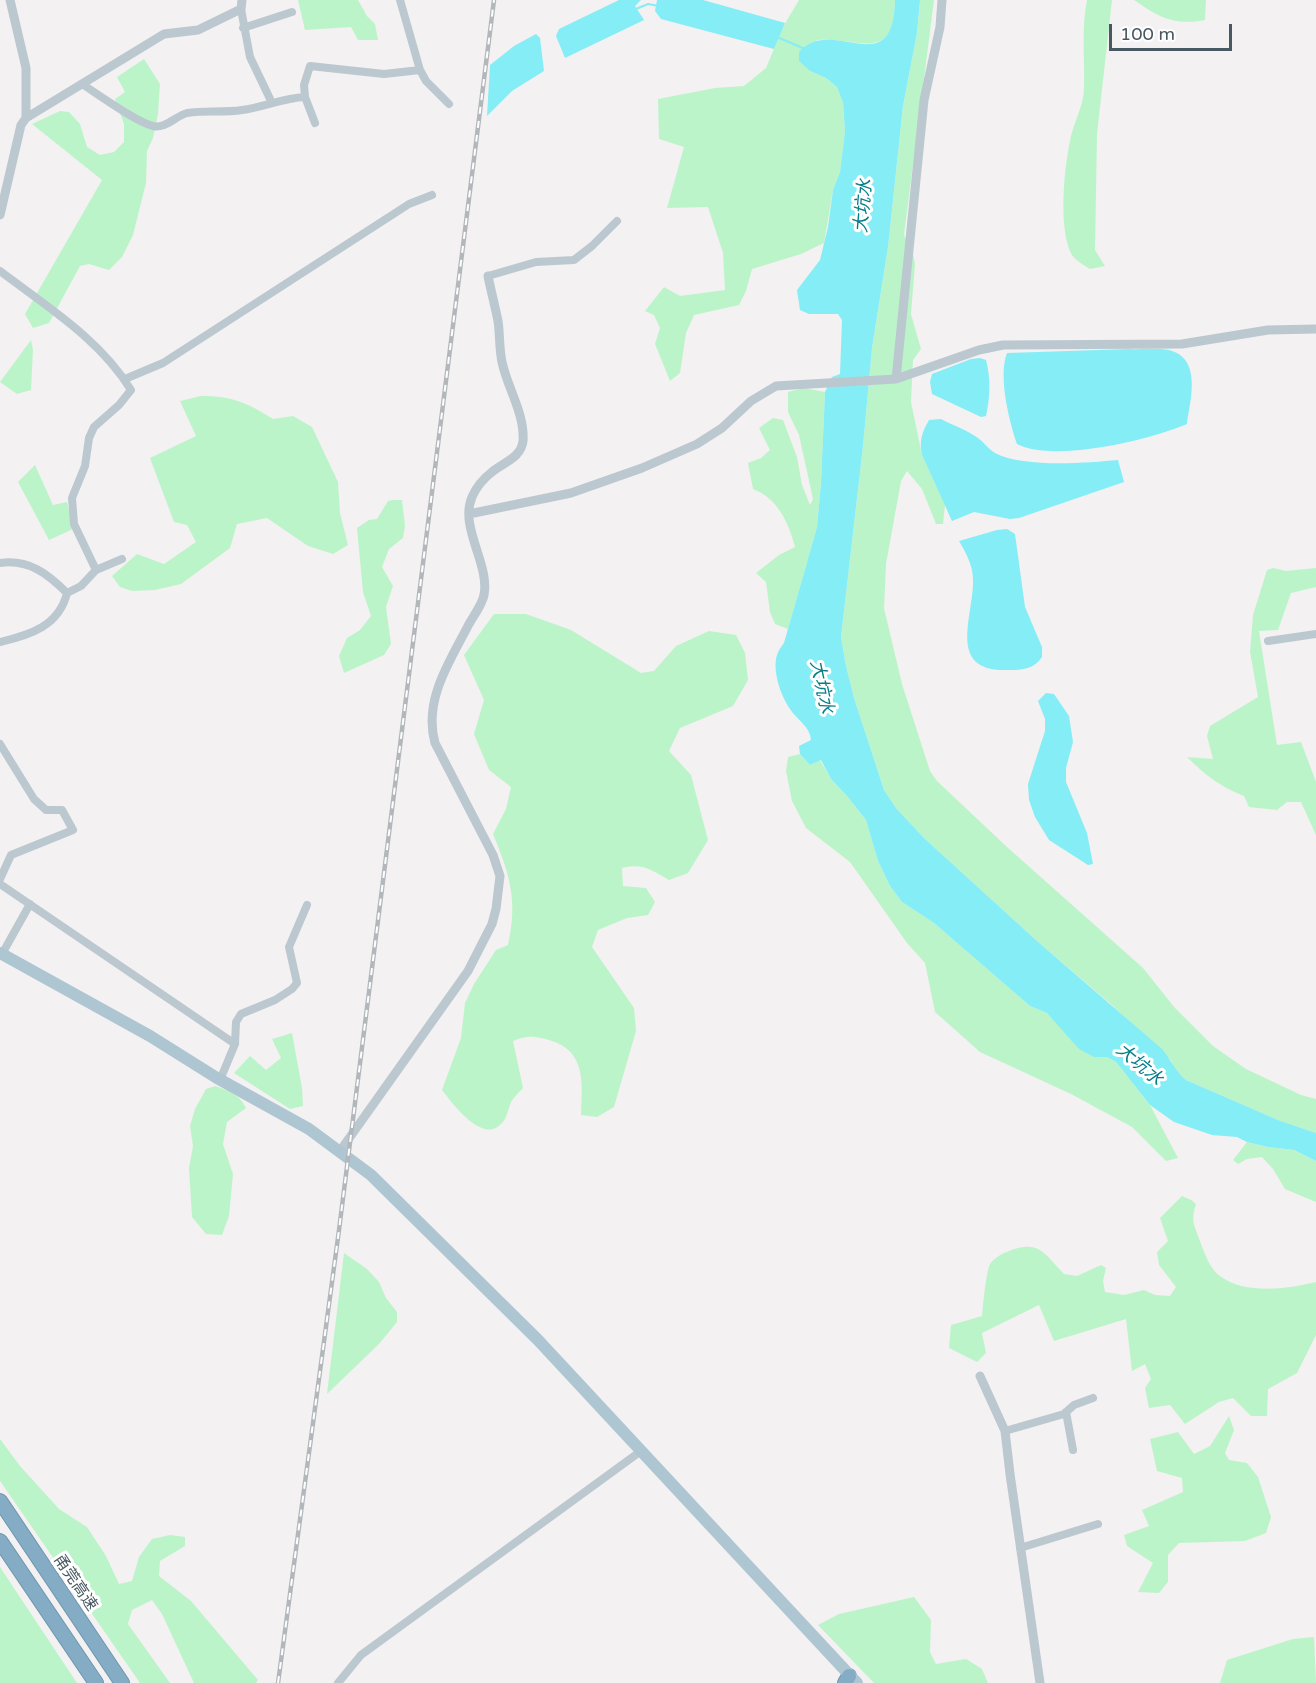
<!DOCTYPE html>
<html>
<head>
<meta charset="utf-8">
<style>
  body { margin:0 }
  #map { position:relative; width:1316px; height:1683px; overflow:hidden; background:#f3f1f1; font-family:"Varela Round",sans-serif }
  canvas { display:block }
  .scale { position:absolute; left:1109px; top:24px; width:123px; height:27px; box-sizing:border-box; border:3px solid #475860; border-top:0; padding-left:8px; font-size:18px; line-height:21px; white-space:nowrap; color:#475860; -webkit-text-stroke:4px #fff; paint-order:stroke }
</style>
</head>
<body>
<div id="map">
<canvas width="1316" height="1683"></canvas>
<div class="scale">100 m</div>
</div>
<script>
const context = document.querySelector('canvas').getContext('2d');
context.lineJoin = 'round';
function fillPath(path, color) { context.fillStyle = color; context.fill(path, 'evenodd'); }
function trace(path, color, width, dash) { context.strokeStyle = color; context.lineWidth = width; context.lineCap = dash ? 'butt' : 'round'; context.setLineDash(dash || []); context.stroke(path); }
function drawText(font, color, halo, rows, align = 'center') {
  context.font = font + ' "Varela Round","Noto Sans SC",sans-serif'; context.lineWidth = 6; context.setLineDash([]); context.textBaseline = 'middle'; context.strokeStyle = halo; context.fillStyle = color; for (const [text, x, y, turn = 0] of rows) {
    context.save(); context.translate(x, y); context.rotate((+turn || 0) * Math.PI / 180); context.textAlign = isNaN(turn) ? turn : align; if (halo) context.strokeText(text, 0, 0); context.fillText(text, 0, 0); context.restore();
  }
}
const green = new Path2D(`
  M298,0H358L367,16L375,24L378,40H358L351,27L305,30Z
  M799,0H895C894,65 860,37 817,40L810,71L826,78L837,87L843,103L845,131L840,172L833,190L824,243L801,254L752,269L746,291L739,305L694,315L686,333L680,373L670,381L655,344L660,328L654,315L645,311L664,287L680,296L725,290L723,253L708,207L667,208L684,147L659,139L658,99L715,88L744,86L766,68L783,27Z
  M920,0H934L904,235L913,254L915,264L911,314L921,349L913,360L911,402L922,455L945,505L943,524H936L922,489L907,471L901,481L886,564L884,608L902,684L930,771L937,781L1007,847L1143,968L1175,1008L1213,1046L1246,1069L1301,1095L1316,1099V1133L1278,1120L1186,1080L1175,1071L1171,1061L1112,1005L1037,941L924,838L896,808L884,790L854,698L846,666L841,637L863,446L872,348L888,247L903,106L917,33Z
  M1087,0H1112L1097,134L1095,250L1105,266L1090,269C1084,265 1076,261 1072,255C1058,230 1064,169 1070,141C1073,123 1084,106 1084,88C1085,58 1081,30 1087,0Z
  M1134,0H1206L1205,20C1174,26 1158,17 1134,0Z
  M144,59L160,84L158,114L153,138L147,151L146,183L133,235L122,257L109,270L89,264L80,266L49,323L33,328L25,314L102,180L32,124L60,111L69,112L80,124L87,147L100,155L114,152L124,142V124L115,99L125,92L117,77Z
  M31,340L33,350L31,390L17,394L0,382Z
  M804,388L825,392L821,483L817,527L788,629L775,624L770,612L766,582L756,573L779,555L795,547C789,524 778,498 753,489L748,463L761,458L770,450L759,428L773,418L783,420L797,457L802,485L810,505L813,499L799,435L788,412V392Z
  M201,396C232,396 248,403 273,419L293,416L312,427L338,482L340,513L348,545L333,554L308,546L267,518L237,524L230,548L181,584L155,590L132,591L120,587L112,576L137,554L164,564L196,542L187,525L174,522L150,458L196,436L180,401Z
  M35,465L53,505L67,502L73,529L49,540L18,482Z
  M393,500H402L405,526L403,538L389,549L382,567L393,586L386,607L391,644L384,655L344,673L339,656L347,638L360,630L371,616L363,592L357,528L369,520L377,519L388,501Z
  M1273,568L1286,571L1316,568V587L1291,593L1278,630L1259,631L1277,745L1301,742L1316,782V835L1301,802H1287L1277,810L1249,807L1244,796C1221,787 1205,775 1187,757L1213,759L1207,736L1210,726L1258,697L1250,652L1253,615L1267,570Z
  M494,614H526L571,630L641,673L654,671L676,646L709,631L736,635L745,653L748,680L733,706L680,728L669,751L691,775L708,840L688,873L669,880C651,870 643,863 622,868L623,886L646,888L655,902L648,915L627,918L598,930L592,947L634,1008L636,1031L614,1107L597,1117L581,1115C582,1083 587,1051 549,1040C533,1036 529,1035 513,1041L523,1088C519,1092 514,1097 511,1102C508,1109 507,1119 501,1124C482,1144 453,1104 442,1090L461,1038L465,1003L474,984L496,950L508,945C518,901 510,875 493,834L506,809L511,787L489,770L474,734L484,700L464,655Z
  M800,754L810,765L820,760L831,779L847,796L866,820L878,861L890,886L902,902L934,923L1030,1006L1047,1013L1094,1057H1107L1116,1062L1150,1105L1178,1158L1166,1161L1132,1127L1071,1094L980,1052L935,1012L925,963L907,943L850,862L806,828L792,801L786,771L788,757Z
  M292,1033L302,1088L303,1106L290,1109L234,1073L250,1056L266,1070L281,1058L272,1039Z
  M215,1086C229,1091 239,1094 246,1108L227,1122L223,1144L233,1174L229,1216L222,1235L206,1234L192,1217L189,1168L193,1146L190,1126L195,1109L206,1089Z
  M1247,1142L1268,1147L1294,1150L1316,1161V1202L1285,1189L1273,1169L1262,1157L1247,1159L1238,1164L1233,1160Z
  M1182,1196L1191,1200L1196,1204C1190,1222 1195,1226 1201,1244C1205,1254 1210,1269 1220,1276C1245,1295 1287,1289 1316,1282V1335L1297,1373L1268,1389L1267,1416H1251L1233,1398L1219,1402L1185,1424L1170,1405L1149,1408L1145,1388L1151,1379L1145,1364L1132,1371L1126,1319L1054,1341L1039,1305L982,1333L986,1353L977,1362L949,1348L951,1325L982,1316C983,1306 986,1272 990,1264C994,1258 1003,1253 1009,1251C1040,1239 1045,1255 1064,1274L1077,1276L1101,1265L1106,1268L1103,1281L1105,1292L1124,1295L1144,1290L1155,1295L1170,1296L1176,1287L1159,1265L1157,1252L1168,1241L1160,1218Z
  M344,1253L367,1269L379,1282L386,1298L397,1312V1322L379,1344L327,1394Z
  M1229,1416L1234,1430L1225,1453L1229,1460L1247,1463L1258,1477L1271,1517L1266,1533L1245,1541L1179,1543L1168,1555V1582L1159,1593L1138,1592L1153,1563L1127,1546L1124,1535L1149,1526L1142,1510L1183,1492L1182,1478L1157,1471L1150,1439L1178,1432L1194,1454L1210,1446Z
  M0,1439L20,1466L59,1509L87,1527L106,1556L119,1584L132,1581L139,1557L152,1539L170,1535L185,1537V1546L160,1561L159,1576L191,1601L258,1680L256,1683H194L162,1614L152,1600L132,1610L128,1624L170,1683H140L0,1481Z
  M0,1567L77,1683H0Z
  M914,1597L931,1620L930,1652L936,1664L966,1659L982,1669L988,1683H874L818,1625L839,1614Z
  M1314,1637L1316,1683H1220L1227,1660L1293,1639Z`);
const water = new Path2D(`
  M619,0H641L635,6L644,20L565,58L556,36L559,29Z
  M657,0H703L785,23L774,49L661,19L655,11Z
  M895,0H920L917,33L903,106L888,247L872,348L863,446L841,637L846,666L854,698L884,790L896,808L924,838L1037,941L1162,1049C1171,1060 1175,1071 1186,1080L1278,1120L1316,1133V1161L1294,1150L1268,1147L1247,1142L1237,1137L1212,1135L1174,1122L1150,1105L1116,1062L1107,1057H1094L1079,1049L1047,1013L1030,1006L934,923L902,902L890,886L878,861L866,820L847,796L831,779L821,760L810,765L800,754L799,746L811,740C810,726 797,720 790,709C781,696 772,671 777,655C778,651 781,647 784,643L817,527L821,483L825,392L832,377L840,374L842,320L838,314H809L800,310L797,290L820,260L828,227L833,190L840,172L845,131L843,103L837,87L826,78L810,71L799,61V52C833,14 893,85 895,0Z
  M536,34L540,38L544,71L512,91L487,116L490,65L514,46Z
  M1129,349C1142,350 1160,347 1172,351C1202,361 1190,402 1187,424C1150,440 1053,463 1017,444C1009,421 998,376 1007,353Z
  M980,358L986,360C991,378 990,399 986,416L981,417L932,394L930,382L932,374L971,359Z
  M941,419C952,425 967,430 978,438C984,442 988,449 995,453C1023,468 1086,463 1118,460L1124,482L1019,518L1010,519L974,512L952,521L922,455C919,441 922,432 929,420Z
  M1007,529L1015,534L1025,607L1042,647V657C1034,669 1023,670 1009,670C945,673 974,616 973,580C973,565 966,553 959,541L997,530Z
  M1046,693L1054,694L1069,716L1073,742L1066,768V782L1087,833L1093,864L1088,865L1049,840L1035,817L1029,800L1028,784L1045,731V719L1038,701Z`);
const stream = new Path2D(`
  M636,9L648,4L659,6
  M777,37L805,49`);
const minor = new Path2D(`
  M400,0L420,70L426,81L449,104
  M241,9L250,57L272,103
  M243,28L292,12
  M82,84C99,95 136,122 153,126C165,129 176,116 187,113C204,110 224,113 242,110C264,107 283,98 305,97L315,123
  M305,97L304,85L310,66L384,74L420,70
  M0,271C46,306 100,339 131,390L119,405L94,427L89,438L85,466L72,498L74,524L96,570
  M488,276L536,262L574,260L592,246L617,221
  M125,379L163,363L409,204L432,195
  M0,563C29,559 48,574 67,593L81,586L96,570L122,559
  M1268,641L1316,634
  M0,642C30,635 59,626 67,593
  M0,744L34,799L46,810H62L73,830L11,855L0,879
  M0,884L235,1044
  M2,954L30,904
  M220,1080L235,1044L236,1022L241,1014L275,1000L292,989L297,983L289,947L307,905
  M1066,1412L1073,1450
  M1005,1431L1064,1414L1074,1405L1093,1398
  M1020,1548L1098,1524
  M338,1683L361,1655L641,1451`);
const tertiary = new Path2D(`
  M10,0L26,68V118
  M0,215L21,125L26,118L164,34L198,30L241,9L242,0
  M896,379L924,100L940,27L942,0
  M469,514L571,493L642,468L697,444L722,428L751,401L776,386L896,379L979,350L1003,345L1182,344L1268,330L1316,329
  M340,1151L468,971L492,924L496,909L500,876L493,855L435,743C423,700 450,661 469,624C474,615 482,605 484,595C490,564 459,527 472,497C476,488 484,478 492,472C504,462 521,458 523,441C525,414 507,387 502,362C499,348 500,334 498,321C495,306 491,291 488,276
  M980,1376L1005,1431L1010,1474L1040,1683`);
const primary = new Path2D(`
  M0,953L150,1036L217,1078L309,1129L371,1175L538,1340L857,1683`);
const motorway = new Path2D(`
  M0,1501L122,1683
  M0,1541L96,1683
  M845,1683L849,1676`);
const rail = new Path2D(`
  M278,1683L339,1230L494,0`);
const streetNames = [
  ["甬莞高速",75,1583,56]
];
const waterNames = [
  ["大坑水",864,206,-85],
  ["大坑水",821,687,78],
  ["大坑水",1139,1065,40]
];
fillPath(green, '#bcf4ca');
fillPath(water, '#85edf5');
trace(stream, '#85edf5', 2);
trace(motorway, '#6f97b0', 16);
trace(minor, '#bbc8cf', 8);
trace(tertiary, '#bbc8cf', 9);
trace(primary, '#aec5d2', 12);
trace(motorway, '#84acc4', 14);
trace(rail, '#b2b7bc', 4.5);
trace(rail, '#fff', 2, [7]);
drawText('16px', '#475860', '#fff', streetNames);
drawText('italic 18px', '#057e87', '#fff', waterNames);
</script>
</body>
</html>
